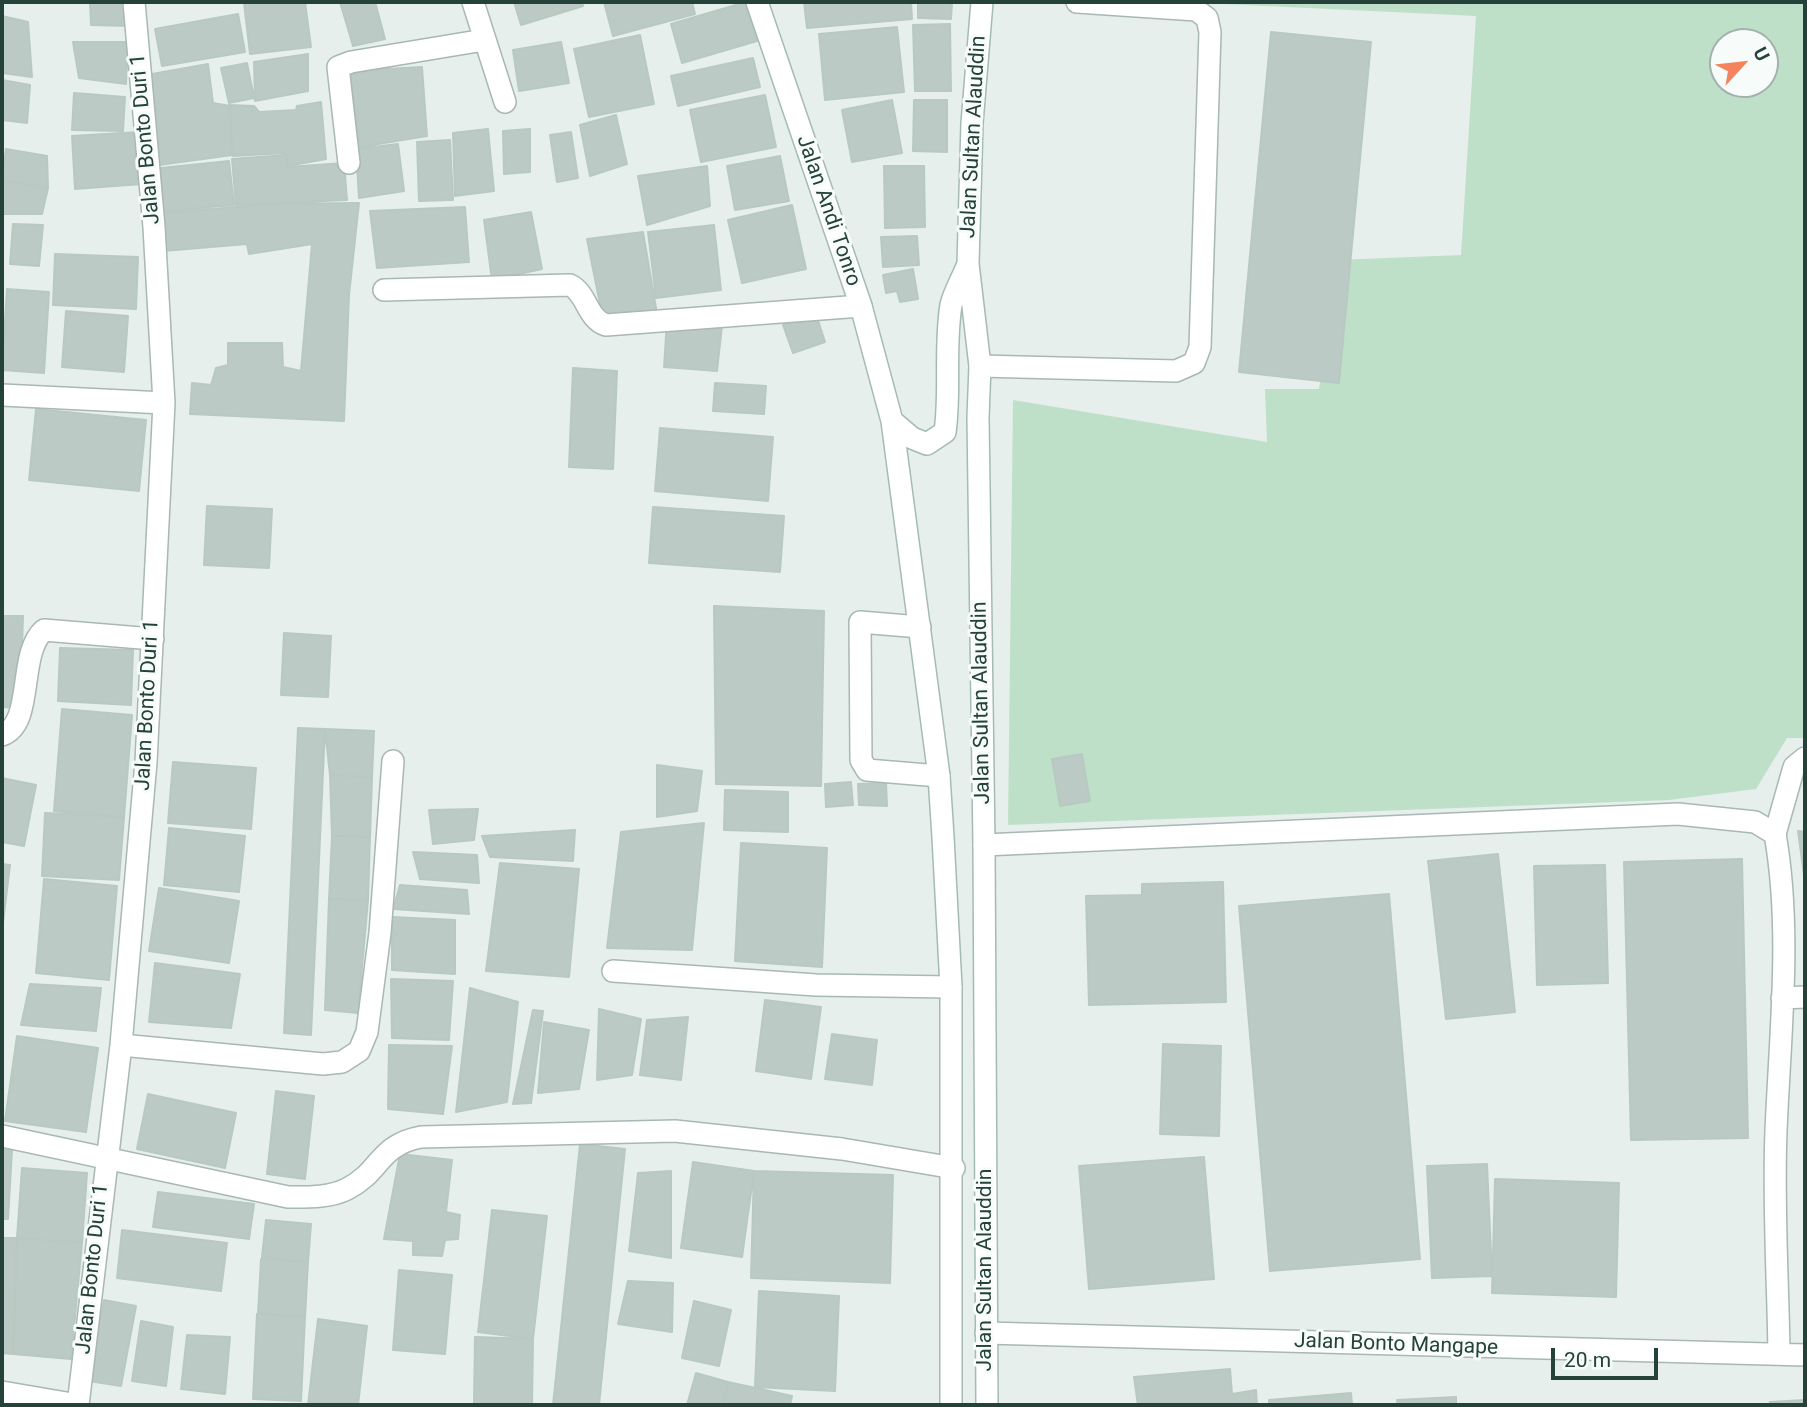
<!DOCTYPE html>
<html>
<head>
<meta charset="utf-8">
<style>
  body { margin:0 }
  #map { position:relative; width:1807px; height:1407px; overflow:hidden; background:#e6efeb; font-family:Roboto,sans-serif }
  canvas { display:block }
  .frame { position:absolute; inset:0; border:4px solid #24423a; pointer-events:none }
  .north { position:absolute; left:1709px; top:28px; width:70px; height:70px; box-sizing:border-box; background:#f7fbf9; border:2px solid #a3b1ad; border-radius:50%; rotate:63deg; font-size:19px; font-weight:700; line-height:28px; text-align:center; color:#24423a }
  .north::after { content:''; display:block; margin:auto; width:24px; height:32px; background:#f4845f; clip-path:polygon(50% 0,100% 100%,50% 72%,0 100%) }
  .scale { position:absolute; left:1551px; top:1348px; width:107px; height:32px; box-sizing:border-box; border:4px solid #24423a; border-top:0; padding-left:9px; font-size:21px; line-height:24px; white-space:nowrap; color:#24423a; -webkit-text-stroke:5px #f7fbf9; paint-order:stroke }
</style>
</head>
<body>
<div id="map">
<canvas width="1807" height="1407"></canvas>
<div class="frame"></div>
<div class="north">U</div>
<div class="scale">20 m</div>
</div>
<script>
const context = document.querySelector('canvas').getContext('2d');
context.lineJoin = 'round';
function fillPath(path, color) { context.fillStyle = color; context.fill(path, 'evenodd'); }
function trace(path, color, width, dash) { context.strokeStyle = color; context.lineWidth = width; context.lineCap = dash ? 'butt' : 'round'; context.setLineDash(dash || []); context.stroke(path); }
function drawText(font, color, halo, rows, align = 'center') {
  context.font = font + ' Roboto,sans-serif'; context.lineWidth = 6; context.setLineDash([]); context.textBaseline = 'middle'; context.strokeStyle = halo; context.fillStyle = color; for (const [text, x, y, turn = 0] of rows) {
    context.save(); context.translate(x, y); context.rotate((+turn || 0) * Math.PI / 180); context.textAlign = isNaN(turn) ? turn : align; if (halo) context.strokeText(text, 0, 0); context.fillText(text, 0, 0); context.restore();
  }
}
const green = new Path2D(`
  M1181,2H1805V738H1787L1756,789L1669,800L1008,825L1013,400L1267,442L1265,389H1319L1337,260L1461,255L1476,16ZM1723,42H1765V84H1723Z`);
const building = new Path2D(`
  M90,2H129L130,26L91,25Z
  M305,2L311,47L250,54L244,3Z
  M340,2H375L385,39L353,46Z
  M514,2H582L583,6L521,25Z
  M604,2H692L695,14L613,36Z
  M746,2L757,41L682,63L671,24Z
  M804,2H911L912,19L807,28Z
  M918,2H952L951,19L918,18Z
  M238,14L245,52L162,66L155,29Z
  M2,16L28,22L32,77L2,73Z
  M950,24L951,91H915L913,25Z
  M897,27L904,92L825,100L819,34Z
  M1271,32L1371,42L1339,383L1239,372Z
  M640,35L654,104L589,117L574,49Z
  M73,42H128L126,84L79,78Z
  M561,42L569,83L519,91L513,50Z
  M308,54V91L255,101L254,62Z
  M753,58L760,87L678,106L671,76Z
  M247,63L254,98L229,103L221,68Z
  M208,64L213,103L230,106L232,155L159,165L152,74Z
  M422,67L427,136L360,147L350,71Z
  M2,80L30,85L27,123L2,120Z
  M74,93L125,97L123,131L72,130Z
  M765,95L776,147L701,162L690,110Z
  M892,100L902,153L852,162L842,110Z
  M914,100H947V152L913,151Z
  M321,102L326,159L287,166L285,153L233,156L229,105L254,106L259,112L296,110L297,106Z
  M616,115L627,164L590,176L580,125Z
  M488,129L494,191L455,196L453,133Z
  M530,129V172L504,174L503,131Z
  M139,132L142,184L75,189L72,136Z
  M571,132L578,178L557,182L550,135Z
  M450,140L453,200L419,201L417,142Z
  M398,144L404,191L359,198L356,149Z
  M6,149L47,156L48,188L2,180Z
  M287,155L288,167L344,163L347,200L236,205L232,159Z
  M780,156L789,201L735,210L727,166Z
  M229,161L234,205L163,211L161,168Z
  M707,166L710,206L647,225L638,176Z
  M884,166H924L925,227L885,228Z
  M2,180L48,188L42,214H2Z
  M359,203L349,295L344,421L190,414L192,383L211,385L216,368L228,365V343H282L283,367L301,371L312,244L249,254L247,244L163,251L162,213L274,204Z
  M792,205L806,269L742,283L728,220Z
  M465,207L469,262L377,268L370,211Z
  M531,212L542,269L492,280L484,220Z
  M13,224L43,225L39,266L10,264Z
  M714,225L721,290L656,298L648,232Z
  M643,232L657,314L603,319L587,239Z
  M917,236L919,265L883,267L881,237Z
  M55,254L138,257L136,309L53,305Z
  M913,269L918,299L900,302L897,291L886,293L883,275Z
  M7,289L49,292L44,373L2,370Z
  M66,311L128,316L124,372L62,367Z
  M816,314L825,342L793,353L783,325Z
  M667,321L722,326L717,371L664,367Z
  M573,368L617,371L613,469L569,467Z
  M715,383L766,386L764,414L713,411Z
  M36,409L146,420L139,491L29,480Z
  M660,428L773,437L768,501L655,491Z
  M207,506L272,509L269,568L204,565Z
  M653,507L784,516L780,572L649,563Z
  M714,606L824,611L821,786L716,784Z
  M2,616H23L20,708L2,707Z
  M284,633L331,636L328,697L281,695Z
  M60,648L133,650L131,705L58,701Z
  M62,709L132,715L124,817L54,811Z
  M298,728L325,729L311,1035L284,1033Z
  M325,729L374,731L372,777L330,775Z
  M1082,754L1090,801L1060,806L1052,759Z
  M173,762L256,768L251,829L168,823Z
  M657,765L702,771L697,811L657,817Z
  M330,775L372,777L370,837L332,836Z
  M2,778L36,785L24,846L2,842Z
  M851,782L853,805L826,807L825,784Z
  M886,783L887,806L859,805L858,784Z
  M725,790L788,792V832L724,830Z
  M478,809L474,840L433,844L429,810Z
  M45,813L124,817L119,880L42,876Z
  M704,823L692,950L607,948L621,832Z
  M169,828L245,836L239,892L164,885Z
  M575,830L573,861L490,857L482,836Z
  M1798,831L1805,832V875H1804Z
  M332,836L370,837L368,900L329,899Z
  M741,843L827,848L822,967L735,961Z
  M413,852L477,855L479,883L420,879Z
  M1498,854L1515,1012L1446,1019L1428,861Z
  M1742,859L1748,1138L1631,1140L1624,862Z
  M500,863L579,869L569,977L486,971Z
  M2,864L10,865L2,931Z
  M1605,865L1608,983L1537,985L1534,866Z
  M44,879L117,886L109,980L36,973Z
  M1223,882L1226,1002L1089,1005L1086,896L1142,895V884Z
  M400,885L467,890L469,914L393,909Z
  M159,888L239,901L229,963L149,951Z
  M1389,894L1420,1259L1270,1271L1239,906Z
  M329,899L368,900L358,1013L325,1010Z
  M392,917L455,920V974L392,970Z
  M155,963L240,974L231,1028L149,1022Z
  M391,979L453,981L449,1040L392,1038Z
  M30,984L101,988L96,1031L21,1025Z
  M470,988L518,1002L507,1102L456,1112Z
  M765,1000L821,1007L811,1079L756,1071Z
  M599,1009L641,1019L632,1075L597,1080Z
  M533,1010L543,1011L531,1103L513,1104Z
  M688,1017L681,1080L640,1075L647,1020Z
  M544,1022L589,1030L579,1089L538,1093Z
  M832,1034L877,1040L872,1085L825,1079Z
  M17,1036L98,1048L86,1132L5,1121Z
  M1163,1044L1221,1046L1219,1136L1160,1134Z
  M389,1045L452,1046L443,1114L388,1109Z
  M276,1091L314,1096L305,1179L267,1174Z
  M148,1094L236,1113L225,1168L137,1149Z
  M580,1144L625,1149L599,1405H553Z
  M2,1149L12,1150L8,1219H2Z
  M400,1154L452,1160L446,1212L460,1215L458,1239L445,1240L442,1256L413,1255V1241L384,1239Z
  M1204,1157L1214,1279L1089,1289L1079,1166Z
  M693,1162L754,1171L742,1257L681,1248Z
  M1487,1164L1492,1276L1432,1278L1427,1166Z
  M22,1168L87,1173L82,1243L17,1238Z
  M671,1171V1258L629,1251L638,1173Z
  M754,1171L893,1175L890,1283L751,1278Z
  M1495,1179L1619,1183L1616,1297L1492,1293Z
  M158,1192L254,1204L249,1239L153,1227Z
  M492,1210L547,1216L533,1339L478,1332Z
  M266,1220L311,1224L308,1262L262,1257Z
  M122,1230L227,1243L221,1291L117,1278Z
  M2,1238H17L13,1354L2,1353Z
  M17,1238L82,1243L71,1359L13,1354Z
  M261,1259L308,1262L305,1317L258,1314Z
  M399,1270L452,1275L445,1354L393,1350Z
  M628,1281L673,1283L672,1332L618,1324Z
  M759,1291L839,1296L835,1391L755,1387Z
  M104,1300L136,1306L121,1386L89,1381Z
  M694,1301L731,1310L719,1366L682,1358Z
  M257,1314L305,1317L301,1401L253,1399Z
  M318,1319L367,1326L358,1405H308Z
  M141,1321L173,1327L166,1386L132,1381Z
  M187,1335L230,1337L225,1394L181,1389Z
  M475,1337L533,1339L532,1405H474Z
  M1230,1369L1232,1394L1256,1390L1257,1405H1138L1134,1377Z
  M696,1373L728,1382L722,1405H687Z
  M728,1382L792,1396L790,1405H724Z
  M1351,1393L1352,1405H1269V1400Z
  M1456,1397V1405H1398L1397,1400Z
  M1805,1400V1405H1770V1402Z`);
const lane = new Path2D(`
  M980,366L1176,371L1194,363L1200,347L1210,32L1207,18L1196,10L1077,2
  M920,627L860,622L861,760L867,770L939,776
  M1775,834L1794,767L1805,758`);
const street = new Path2D(`
  M473,2L505,102
  M349,163L338,67L351,62L484,40
  M384,290L570,285C587,293 587,319 606,325L861,306
  M2,395L164,403
  M2,735C35,723 17,654 44,630L153,639
  M984,845L1678,814L1755,822L1775,834C1792,929 1780,1034 1776,1131C1773,1205 1778,1280 1779,1354
  M613,971L816,985L951,987
  M1782,998L1805,997
  M121,1045L323,1064L342,1062L359,1051L367,1032L380,933L393,761
  M2,1136L288,1197C307,1197 329,1198 347,1189C381,1172 378,1145 421,1137L675,1131L842,1149L954,1168
  M986,1333L1805,1355
  M2,1392L78,1405L121,1045L146,762L164,403L154,227L134,2`);
const secondary = new Path2D(`
  M757,2L861,306L892,421L939,776L943,837L951,987V1405
  M982,2L972,123L968,264L980,366L978,417L984,845L987,1405
  M892,421L912,438L927,444L945,432C951,390 944,348 951,305C954,292 963,277 968,264`);
const streetNames = [
  ["Jalan Sultan Alauddin",974,137,-87],
  ["Jalan Bonto Duri 1",146,139,-95],
  ["Jalan Andi Tonro",828,211,71],
  ["Jalan Sultan Alauddin",982,703,-91],
  ["Jalan Bonto Duri 1",148,705,-87],
  ["Jalan Bonto Duri 1",93,1269,-84],
  ["Jalan Sultan Alauddin",986,1270,-90],
  ["Jalan Bonto Mangape",1396,1345,2]
];
fillPath(green, '#bfe0c8');
fillPath(building, '#bbcac4');
trace(building, '#b8c9c2', 2);
trace(lane, '#a8b8b2', 24);
trace(street, '#a8b8b2', 24);
trace(secondary, '#a4bbb3', 24);
trace(lane, '#fff', 21);
trace(street, '#fff', 21);
trace(secondary, '#fff', 21);
drawText('21px', '#24423a', '#f7fbf9', streetNames);
</script>
</body>
</html>
